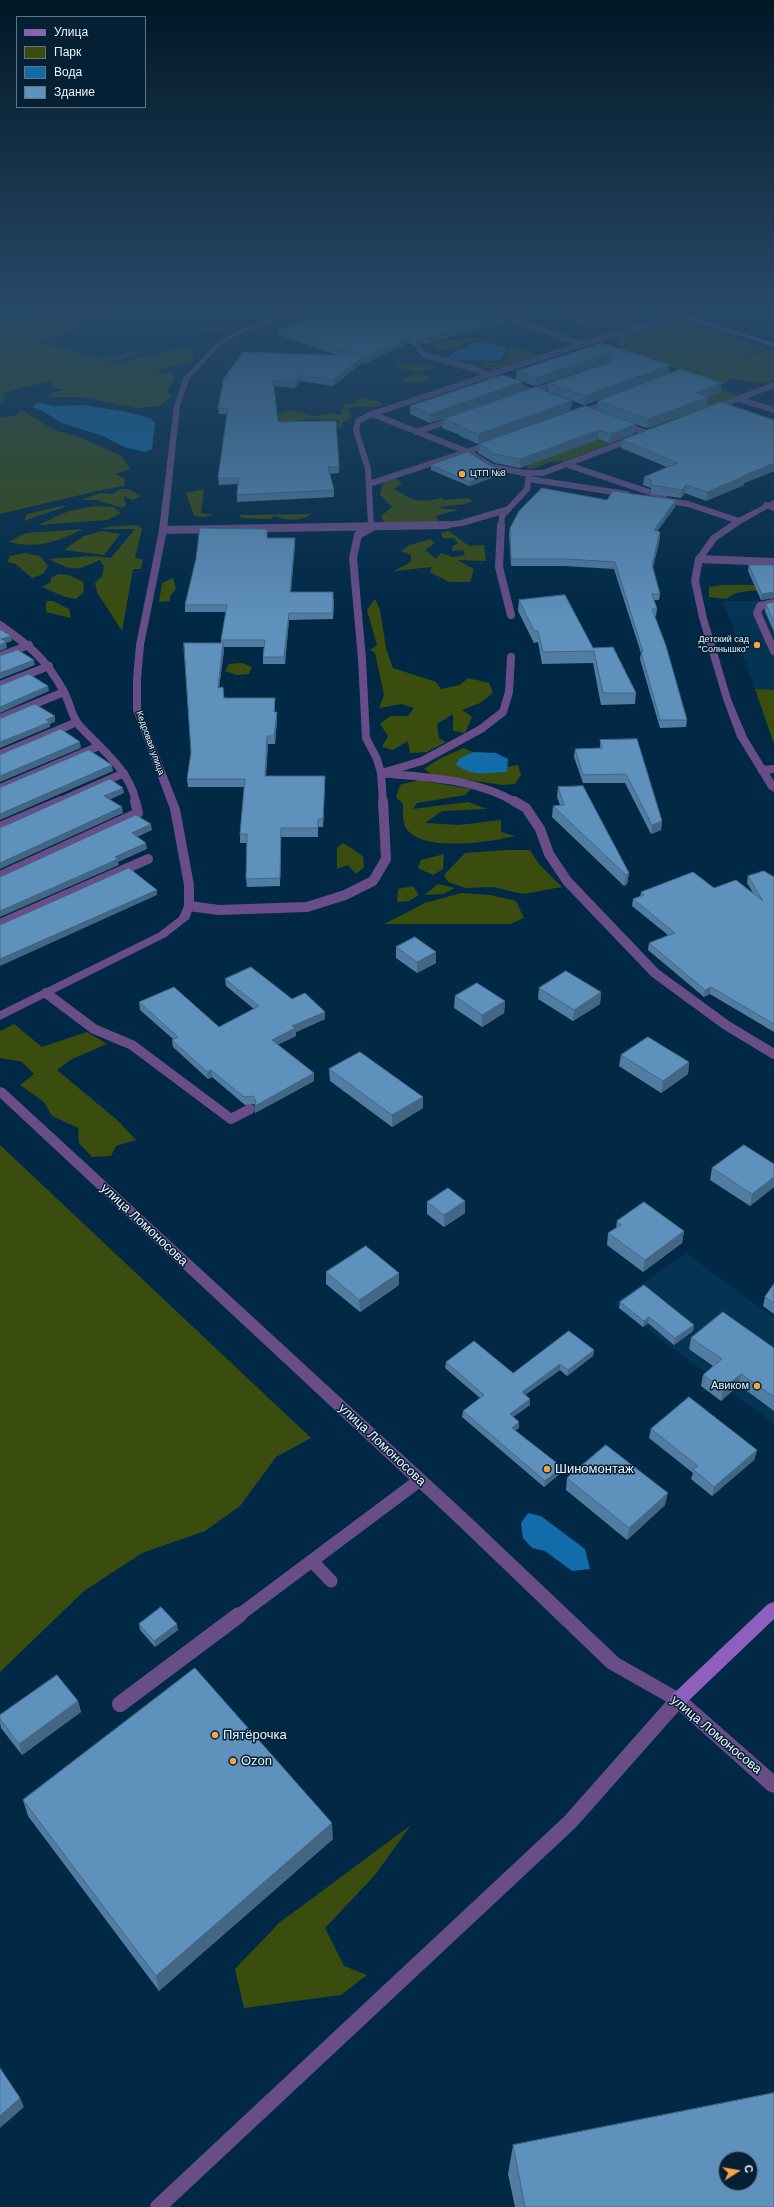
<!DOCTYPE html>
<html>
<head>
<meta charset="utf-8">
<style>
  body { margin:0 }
  #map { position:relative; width:774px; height:2207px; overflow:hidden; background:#012946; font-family:Arial,sans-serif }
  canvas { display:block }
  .legend { position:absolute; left:16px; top:16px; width:130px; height:92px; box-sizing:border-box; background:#051f34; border:1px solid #617585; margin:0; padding:5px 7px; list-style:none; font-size:12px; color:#ebf5ff }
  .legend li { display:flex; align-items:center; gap:8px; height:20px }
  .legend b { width:20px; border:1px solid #617585 }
  .north { position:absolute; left:718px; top:2151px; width:40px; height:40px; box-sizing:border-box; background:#051f34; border:1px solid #617585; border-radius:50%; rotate:79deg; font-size:11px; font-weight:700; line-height:16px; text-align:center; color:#ebf5ff }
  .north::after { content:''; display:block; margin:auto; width:14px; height:18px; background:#f5a346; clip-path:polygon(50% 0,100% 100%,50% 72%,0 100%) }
</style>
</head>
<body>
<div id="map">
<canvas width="774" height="2207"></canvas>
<ul class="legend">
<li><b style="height:5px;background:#8f5fbe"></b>Улица</li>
<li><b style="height:11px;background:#3a4d0e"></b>Парк</li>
<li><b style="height:11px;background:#116ca9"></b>Вода</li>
<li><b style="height:11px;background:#5f91bd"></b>Здание</li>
</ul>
<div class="north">С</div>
</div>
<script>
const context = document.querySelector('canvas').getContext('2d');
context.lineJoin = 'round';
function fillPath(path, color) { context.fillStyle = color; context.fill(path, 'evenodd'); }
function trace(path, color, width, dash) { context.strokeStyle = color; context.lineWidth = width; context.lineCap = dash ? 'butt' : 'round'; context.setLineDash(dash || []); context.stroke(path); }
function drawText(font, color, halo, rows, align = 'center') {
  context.font = font + ' Arial,sans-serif'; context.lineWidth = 3; context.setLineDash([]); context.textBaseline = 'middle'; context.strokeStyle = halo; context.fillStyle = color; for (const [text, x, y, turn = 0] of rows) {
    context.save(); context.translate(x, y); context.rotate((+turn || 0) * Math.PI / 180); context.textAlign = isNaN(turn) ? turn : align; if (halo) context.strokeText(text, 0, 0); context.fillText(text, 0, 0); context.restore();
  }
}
const built = new Path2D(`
  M723,601H774V744L755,689Z
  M686,1253L774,1318V1424L613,1304Z`);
const green = new Path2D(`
  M33,311H104L107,313L56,336L35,341L99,359L151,348L152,349L133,356L106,362L116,365L140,357L167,351L195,349L191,362L154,371L172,374L175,379L167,389L171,396L160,406L136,408L84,397H47L50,393L65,390L57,388L48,381L3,393L4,402L0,404V322L17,323L39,318Z
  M583,311H618L630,314L633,322C613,330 595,329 575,324L570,318L584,314Z
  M676,322H685L767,348L731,357L774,350V380C756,388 747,379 729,378L726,384L706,383L694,377L701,374L695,372L684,374L674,367L645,360L642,356L626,355L618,351L623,347L616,345L620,336Z
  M230,325L238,326L220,333H198C205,324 220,327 230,325Z
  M468,337L480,339L468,341L459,348L443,351L433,344C445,339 460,341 468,337Z
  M515,348L537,355L493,370L482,367V362L495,363L506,360L510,349Z
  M397,364L440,367L414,372L394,365Z
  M420,374L431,376C421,384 413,384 400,382L408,376Z
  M718,388L733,394L735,397L651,428L627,423Z
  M361,397L386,404C372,410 359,404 347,409L351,418L343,422L342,427H337L339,420L305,419L301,421L277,423L278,413H284L289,410L316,416L332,413L341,415L344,404L355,403Z
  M22,410L54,430L82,438L122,456L130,469L115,474L125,479L124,486L97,491L0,514V417L15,416Z
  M631,430L636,434L565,461L550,462L535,468L525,469L530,464L616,433Z
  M395,478L402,483L394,489C412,500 419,504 441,498L444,500L467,498L473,501C463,507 449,504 438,508L458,510L436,516L438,521L391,525L384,522L381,516L392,507L380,495L383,483Z
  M121,489H128L141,496L133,500L124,496L126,506L120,507L96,500H82L99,493L111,494Z
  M204,489L201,513L214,515L202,517L194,515L186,493Z
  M62,506H67L24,521L27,514Z
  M95,506L113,507L121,513L107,520L38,525L69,511Z
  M312,514C301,521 286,521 274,516L270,519L242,518L239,515Z
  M138,525L142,529L135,558L143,559L141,569H133L122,631L97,592L95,583L102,576L104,566L100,560C75,571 74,572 49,559L95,556L111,558L135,529H102C108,525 129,526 138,525Z
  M82,529C60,542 34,549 9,542L26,533Z
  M102,531L120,534L104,555L64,550L84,536Z
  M449,531L469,546L484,545L486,561L457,560L474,569L470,582H449L430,572L432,567L394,571L411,562V555L401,551L410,545L430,539L435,543L425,550L436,559L441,553L453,557L465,555L463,550L452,551L453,546L458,543L454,538H443L441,533Z
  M25,553L40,556L48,566L43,574L32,578L16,564L7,562L10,556Z
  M58,574L69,575L83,582L84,592L76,599L65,597L42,587L51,582V578Z
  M173,578L176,589L170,596V601L159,602L162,583Z
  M722,585H774V591C757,591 740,588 726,599L709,597V587Z
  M375,599L380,610L386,648L393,668L436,682L441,689L460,685L468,678L489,683L493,693L480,703L462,710L472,717L465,733L453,731V714L437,724L439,738L446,742L427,752L410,753L408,741L393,750L382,747L388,736L380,724L390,716H408L414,708L402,704L379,708L384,695L375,653L370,650L377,645L367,610Z
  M46,601H53L69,609L71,618L46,612Z
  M242,663L252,667L249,674L237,675L225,671L229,664Z
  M755,689L774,690V744Z
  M464,748L473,752L460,758L494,772H507V767L518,765L521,775L515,784L503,785L433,775L424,769L439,759Z
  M418,780L471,789L465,795L417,803L413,809L468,802L487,809L442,811L425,823L459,825L501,820V832L515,836C491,842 422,853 406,828C402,820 403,812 403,804L396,797L400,785Z
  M343,843L363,856L364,867L356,874L348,865L337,869V848Z
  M506,850H530L539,864L562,887L523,894L493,887L465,888L448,882L444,875L465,853Z
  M444,854L443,869L433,875L418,868L421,860Z
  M438,884L455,888L443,894L424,895Z
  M413,886L419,895L409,901L397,902L398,889Z
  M461,893L490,895L516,901L524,918L510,924H384L425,903Z
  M14,1024L42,1047L87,1032L107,1044L72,1059L57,1070L117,1120L136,1140L116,1146L111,1156L92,1157L79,1143L78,1128L52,1116L44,1102L20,1085L34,1074L22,1062L0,1058V1031Z
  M0,1145L311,1438L276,1457L240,1506L205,1531L142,1553L84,1591L0,1672Z
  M411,1825L375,1875L325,1928L344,1966L367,1975L341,1995L244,2008L235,1969L279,1923Z`);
const water = new Path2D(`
  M481,342L505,347L506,350L501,359L496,361L458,360L449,358L450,354L474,343Z
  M38,402L54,406L84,405L127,412L150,418L155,423L152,449L145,452L124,447L103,436L59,422L45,412L32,407Z
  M473,752L496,753L508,759L507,772C486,772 476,778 456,765L460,758Z
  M528,1513L541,1516L585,1549L590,1569L572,1571L545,1551L532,1548L523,1538L521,1523Z`);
const laneFar4 = new Path2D(`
  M488,311L582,344
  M419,349L425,355L478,370L492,377
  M509,383L541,395
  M530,392L563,381
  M738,399L774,410
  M711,409L774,385
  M579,413L612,401
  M372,414L468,452L493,467L524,473H543L635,438
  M621,424L647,433
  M416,432L455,419
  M565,464L664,497
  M529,479L627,494
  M369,484L493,443
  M662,500L688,504L739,521
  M766,505L774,508
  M371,526L368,469L356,430L358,421L372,414L582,344L681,316
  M438,526L462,523L509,509
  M501,526L502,516L527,489L529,473`);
const laneFar3 = new Path2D(`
  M371,525V528L358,535L353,558L362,659L366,738L377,759L381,773L383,802
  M501,525L499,567L511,615
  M163,530L447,525
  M699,559L774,562
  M774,603L760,606L757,613L774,651
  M0,625C30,646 45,658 63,690C69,700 71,714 78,724C99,748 129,768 136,802
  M0,656L29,645
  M0,685L49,666
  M0,718L64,692
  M0,754L77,722
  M762,770L774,769
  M385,772L422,761L481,729L503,712L509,692L511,657
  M381,773C426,778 475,778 515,802
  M0,788L99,746
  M58,802L124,773`);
const laneFar2 = new Path2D(`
  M514,801L526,808L540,829L549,854L567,881L655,973L726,1025L774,1054
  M0,827L61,801
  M0,876L138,813L135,801
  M189,906L219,910L307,907L345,895L373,881L386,859L383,801
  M0,924L148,859
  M46,993L94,1029L132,1045L231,1119L250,1109`);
const laneFar1 = new Path2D(`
  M312,1561L331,1581
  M238,1616L420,1480`);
const lane = new Path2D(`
  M120,1704L239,1615
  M158,2207L570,1822L678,1700`);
const street = new Path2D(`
  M298,311H307L241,333L222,344L190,378L180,406L167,530L144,645L141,679V710L180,809L194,885V906L189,919L166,937L0,1020V1011L158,933L179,917L184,906V885L170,809L133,710V679L136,645L159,530L174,406L184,377L218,342L237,331Z
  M774,500V505L742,523L717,540L703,559L699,581L707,618L731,699L747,737L774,781V792L769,789L737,737L723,699L699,618L691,581L695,559L711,536L736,519Z
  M0,1087L4,1088L467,1514L619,1658L684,1695L774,1774V1793L768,1791L672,1705L607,1668L457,1524L0,1098Z`);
const secondary = new Path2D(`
  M662,311H672L774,343V347Z
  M774,1602V1619L684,1705L678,1708L672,1705L670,1700L672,1695L768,1604Z`);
const wall = new Path2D(`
  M303,316L502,323L421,345L416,346L409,343L364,364L362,363L333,386L300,381L295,388L274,386L278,422L339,467V473L330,474L334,490V497L237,502V495L238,484L219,485L218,478L227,414H219L218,408L224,378L339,356L279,335V330L303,322Z
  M602,343L669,374L721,392L708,397L707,406L647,428L597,410L598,401L667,375L584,405L548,391L549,383L610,362H608L535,386L516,379L517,371Z
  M522,391L430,423L410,414V406Z
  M585,406L635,433L609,443L599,439L520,468L495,463L478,453L479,444Z
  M571,410L478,444L460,436V435L442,428L443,419Z
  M774,420V471L744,483V485L706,501L685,493L681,498L651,494V488L643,485L644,477L667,467L621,448L622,440Z
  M431,465L503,474L469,486L431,470Z
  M607,500H676L675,507L657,531L660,532V538L653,567L660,594L659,600H654L657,609L656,616H655L687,720L686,727L660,728L640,659L641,653L614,569L565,566H511L509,534L510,528Z
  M267,529V538L295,545L291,592L334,599L333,619L289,620L285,664H263V657L264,647H223L224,650L219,688L224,698H275V712H277V720L275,744H268L266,776L325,785L323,827H318V837H281L280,886L247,887L246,879L247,843H240V834L244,787H188L187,779L221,643V640L226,612H185V605Z
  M749,565H774V598L761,600L748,571Z
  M519,600L593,648L636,693L635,704L601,705L593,663L542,664L538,642L534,643L518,611Z
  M774,602V632L765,611L766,604Z
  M600,740L662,821L661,830L651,834L625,783H583L574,757L575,749L600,748Z
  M558,787L629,873L627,884L624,886L552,817L553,806L560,805L557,797Z
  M748,876L774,877V1032L710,994L704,997L648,950L649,943L668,935L632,906L633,899L640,897L641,892L714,888L753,893L747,883Z
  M396,947L436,963L417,973L396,958Z
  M225,979L292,999L325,1012V1019L296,1032V1036L277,1045L314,1081L255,1113V1106L254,1104L245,1105L212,1077L208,1079L173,1047L172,1040L173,1039L140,1010L139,1002L219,1027L254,1009L226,986Z
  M539,988L601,992L600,1004L573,1021L538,999Z
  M455,996L505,1001L504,1013L482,1027L454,1008Z
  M621,1055L689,1062L688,1074L661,1093L619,1066Z
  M329,1069L423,1097V1108L392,1127L330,1081Z
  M774,1164V1187L750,1206L710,1180L712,1168Z
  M427,1202L465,1213L444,1227L427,1214Z
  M617,1221L684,1231L682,1243L643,1272L607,1245L608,1233L616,1228Z
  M326,1272L399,1273V1285L360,1312L326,1284Z
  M774,1284V1314L763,1306L765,1297Z
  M620,1302L694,1325L693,1331L674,1345L648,1323L643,1327L619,1308Z
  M691,1338L774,1348V1411L739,1385L721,1401L701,1386L703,1375L713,1366L689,1349Z
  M594,1350L593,1356L567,1376L560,1370L525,1395L530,1405L513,1417L519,1422V1428L515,1430L561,1473L544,1487L462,1417L463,1411L480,1398L445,1368L446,1362L513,1373Z
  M651,1429L757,1450L754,1460L712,1496L691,1479L693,1473L649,1438Z
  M567,1478L665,1505L627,1540L566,1490Z
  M139,1624L178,1630L155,1647L140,1630Z
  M78,1701L81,1712L22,1755L1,1728L0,1723V1715Z
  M23,1800L333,1839L159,1991L28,1816Z
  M513,2145L774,2207H515L508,2174Z`);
const shadedWall = new Path2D(`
  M502,317V323L416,346V340Z
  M409,337V343L364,364V358Z
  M608,353V362L535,386L536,378Z
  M362,358V363L333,386V380Z
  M670,365L669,374L584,405L585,396Z
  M300,375V381L295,388V382Z
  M522,382V391L430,423V414Z
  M722,383L721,392L695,402L696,393Z
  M708,397L707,406L647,428L648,419Z
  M572,401L571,410L478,444V434Z
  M636,424L635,433L609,443L610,434Z
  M599,430V439L520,468V459Z
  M774,463V471L744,483V485L706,501L707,492L743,476Z
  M503,469V474L469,486V482Z
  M686,485L685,493L681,498L682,490Z
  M676,500L675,507L653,537L654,530Z
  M660,532V538L652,572V565Z
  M295,538V545L290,599V592Z
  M774,592V598L761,600L762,594Z
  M289,613V620L285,664L284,657Z
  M11,636L12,641L6,643L7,648L0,651V645L1,639Z
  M223,643L224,650L218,696V688Z
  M34,660L35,665L0,679V673Z
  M48,686L49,691L0,713V707Z
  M275,698V706L274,720V712Z
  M277,712V720L275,744L274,736Z
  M55,716V722L50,724V727L0,748V742L46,720Z
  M267,736L268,744L265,785V776Z
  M80,742L81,748L0,782V776Z
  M112,765L113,771L0,820V814Z
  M325,776V785L323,827V819Z
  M123,788L124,793L105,802L104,796Z
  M122,807L123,813L0,869V863Z
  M662,821L661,830L651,834L652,825Z
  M151,824L152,830L133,839L132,833Z
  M146,843L147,849L118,862L119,865L0,917V911Z
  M629,873L627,884L624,886L626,875Z
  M157,890V895L0,966V959Z
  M436,952V963L417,973V962Z
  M711,987L710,994L704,997L705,990Z
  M601,992L600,1004L573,1021L574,1010Z
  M505,1001L504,1013L482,1027V1015Z
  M325,1012V1019L296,1032V1036L272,1047V1040L292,1026Z
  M689,1062L688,1074L661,1093L663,1081Z
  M211,1070L212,1077L208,1079L207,1072Z
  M314,1073V1081L255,1113V1106Z
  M423,1097V1108L392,1127V1115Z
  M774,1177V1187L750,1206L752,1194Z
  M465,1201V1213L444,1227V1215Z
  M684,1231L682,1243L643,1272L645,1260Z
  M399,1273V1285L360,1312L359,1300Z
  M649,1317L648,1323L643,1327L644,1321Z
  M694,1325L693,1331L674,1345L675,1338Z
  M594,1350L593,1356L567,1376L568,1370Z
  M560,1364V1370L521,1398L522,1392Z
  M741,1374L739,1385L721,1401L723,1389Z
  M530,1399V1405L509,1420L510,1414Z
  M519,1422V1428L511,1434L512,1428Z
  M757,1450L754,1460L712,1496L714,1487Z
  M562,1467L561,1473L544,1487L545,1481Z
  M668,1493L665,1505L627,1540L629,1528Z
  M177,1624L178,1630L155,1647L154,1641Z
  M78,1701L81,1712L22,1755L19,1744Z
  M332,1823L333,1839L159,1991L156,1976Z
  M20,2098L24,2107L0,2128V2116Z`);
const building = new Path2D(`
  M321,311H486L502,317L421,339L416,340L409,337L364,358H362L333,380L300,375L295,382L273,380L278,422L336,421L339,467H328L334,490L237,495L239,478H218L228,408H218L224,378L243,352L359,356L279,330L311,319L303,316Z
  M602,343L670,365L585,396L549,383L611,362L614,358L612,354L608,353L536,378L517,371Z
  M681,369L722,383L696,393L708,397L648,419L598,401Z
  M503,375L522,382L430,414L410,406Z
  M536,387L572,401L478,434L460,427L461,426L443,419Z
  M721,402L774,420V463L743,476H745L707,492L686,485L682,490L651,485V480L644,477L678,463L622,440Z
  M585,406L636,424L610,434L599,430L520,459L495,454L479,444Z
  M468,452L491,466L503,469L469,482L431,465Z
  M542,488L607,500L613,491L676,500L654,530L660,532L652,565L660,594H652L657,609H652L666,646L687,720H660L641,652H643L615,562L566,559H511L510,528L519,511Z
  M200,528L267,529V538H295L290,592H333V613H289L284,657H263L265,640H221L227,605H185L196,559Z
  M749,565H774V592L762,594Z
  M565,595L593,648L613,647L636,693H603L594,651L543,652L538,631H534L519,600Z
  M774,602V623L766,604Z
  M0,629L11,636L1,639L6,642L0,645Z
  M184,643H223L218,688L223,687L224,698H275L274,712H277L274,736H267L265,776H325L323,819H318V828H281L280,878L246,879L247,834H240L245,779H187L191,753Z
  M18,650L34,660L0,673V656Z
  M29,674L48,686L0,707V685H1Z
  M35,704L55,716L46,720L50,722L0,742V717L1,718Z
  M61,729L80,742L0,776V753L1,754Z
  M637,739L662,821L652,825L626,774L583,775L575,749L602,748L600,740Z
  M89,750L112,765L0,814V787H1Z
  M110,779L123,788L104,796L122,807L0,863V827H2Z
  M583,786L629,873L626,875L553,806L564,805L558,787Z
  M136,815L151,824L132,833L146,843L115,857L118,859L0,911V876H2Z
  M129,868L157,890L0,959V924H2Z
  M764,871L774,877V1024L711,987L705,990L649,943L675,933L633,899L644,895L641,892L693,872L714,888L736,880L763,901L748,876Z
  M415,937L436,952L417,962L396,947Z
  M251,967L292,999L305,993L325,1012L292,1026L295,1028L272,1040L314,1073L255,1106L256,1102L253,1096L244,1097L211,1070L207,1072L172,1040L178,1037L139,1002L174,987L219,1027L259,1006L225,979Z
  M566,971L601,992L574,1010L539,988Z
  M477,983L505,1001L482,1015L455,996Z
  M648,1037L689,1062L663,1081L621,1055Z
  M360,1052L423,1097L392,1115L329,1069Z
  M744,1145L774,1164V1177L752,1194L712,1168Z
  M448,1188L465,1201L444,1215L427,1202Z
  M644,1202L684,1231L645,1260L608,1233L621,1225L617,1221Z
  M366,1246L399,1273L359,1300L326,1272Z
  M774,1284V1303L765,1297Z
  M644,1285L694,1325L675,1338L649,1317L644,1321L620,1302Z
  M723,1312L774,1348V1397L741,1374L723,1389L703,1375L722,1359L691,1338Z
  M569,1331L594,1350L568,1370L560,1364L522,1392L530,1399L510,1414L519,1422L512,1428L562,1467L545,1481L463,1411L484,1395L446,1362L474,1341L513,1373Z
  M689,1397L757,1450L714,1487L693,1469L698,1466L651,1429Z
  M606,1445L668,1493L629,1528L567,1478Z
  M161,1607L177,1624L154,1641L139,1624Z
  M195,1668L332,1823L156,1976L23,1800Z
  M57,1675L78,1701L19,1744L0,1719V1715Z
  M0,2068L20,2098L0,2116Z
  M774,2093V2207H525L513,2145ZM726,2159H750V2183H726Z`);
const markers = [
  [462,474,4,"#f5a346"],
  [757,645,4,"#f5a346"],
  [757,1386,4,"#f5a346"],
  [547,1469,4,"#f5a346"],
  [215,1735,4,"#f5a346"],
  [233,1761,4,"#f5a346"]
];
const farPoinames = [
  ["ЦТП №8",470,474],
  ["Детский сад",749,640,"right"],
  ["\"Солнышко\"",749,650,"right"]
];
const farStreetnames = [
  ["Кедровая улица",150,743,70]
];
const poiNames = [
  ["Авиком",749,1386]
];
const nearStreetnames = [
  ["улица Ломоносова",144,1225,43],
  ["улица Ломоносова",382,1445,43],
  ["улица Ломоносова",716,1735,40]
];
const nearPoinames = [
  ["Шиномонтаж",555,1469],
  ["Пятёрочка",223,1735],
  ["Ozon",241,1761]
];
fillPath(built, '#053354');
fillPath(green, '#3a4d0e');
fillPath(water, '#116ca9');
trace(laneFar4, '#694d87', 6);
trace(laneFar3, '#694d87', 8);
trace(laneFar2, '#694d87', 10);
trace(laneFar1, '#694d87', 13);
trace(lane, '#694d87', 16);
fillPath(street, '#694d87');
fillPath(secondary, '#8f5fbe');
fillPath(wall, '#527da3');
fillPath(shadedWall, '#426684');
fillPath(building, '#5f91bd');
trace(building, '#426684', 1);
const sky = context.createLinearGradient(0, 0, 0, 620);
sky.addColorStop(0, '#011726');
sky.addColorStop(0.5, '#274968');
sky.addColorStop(1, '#27496800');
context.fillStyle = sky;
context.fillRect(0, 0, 774, 620);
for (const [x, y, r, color] of markers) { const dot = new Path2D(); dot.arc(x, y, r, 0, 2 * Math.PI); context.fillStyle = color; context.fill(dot); trace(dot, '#051f34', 1.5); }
drawText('9px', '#ebf5ff', '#051f34', farPoinames, 'left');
drawText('9px', '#ebf5ff', '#051f34', farStreetnames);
drawText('11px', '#ebf5ff', '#051f34', poiNames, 'right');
drawText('13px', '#ebf5ff', '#051f34', nearStreetnames);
drawText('13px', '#ebf5ff', '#051f34', nearPoinames, 'left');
</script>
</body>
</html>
